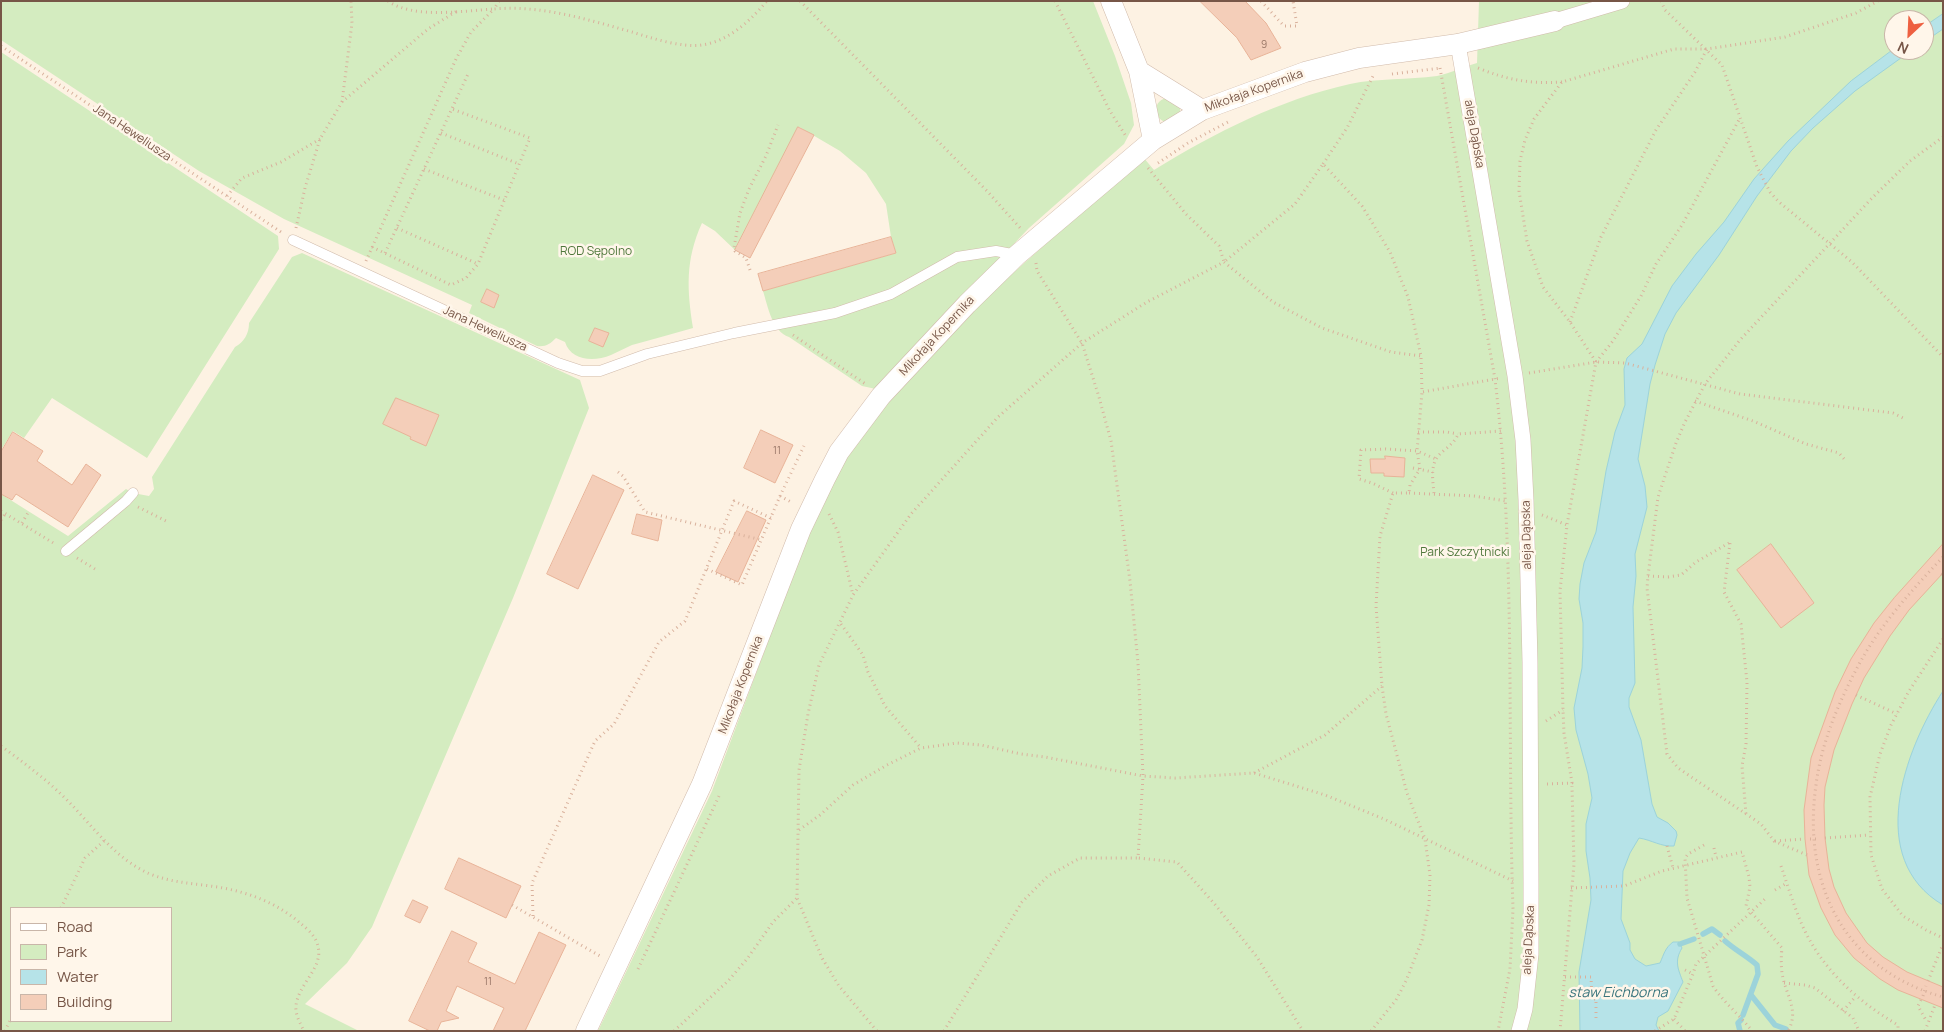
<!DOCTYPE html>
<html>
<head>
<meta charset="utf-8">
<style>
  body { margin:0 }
  #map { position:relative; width:1944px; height:1032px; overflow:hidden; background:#fdf2e3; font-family:Manrope,sans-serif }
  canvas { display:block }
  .frame { position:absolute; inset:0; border:2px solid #775647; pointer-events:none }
  .legend { position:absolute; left:10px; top:907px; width:162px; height:115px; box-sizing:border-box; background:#fff6ea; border:1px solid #c9b6a9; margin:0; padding:6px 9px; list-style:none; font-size:15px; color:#775647 }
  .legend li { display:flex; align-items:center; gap:10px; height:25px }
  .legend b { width:25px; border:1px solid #c9b6a9 }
  .north { position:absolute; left:1884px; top:10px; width:50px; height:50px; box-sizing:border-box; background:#fff6ea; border:1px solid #c9b6a9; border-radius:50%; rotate:205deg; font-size:14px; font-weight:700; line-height:20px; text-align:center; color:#775647 }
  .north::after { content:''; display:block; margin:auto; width:18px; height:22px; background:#ee6041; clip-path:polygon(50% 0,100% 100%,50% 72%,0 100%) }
</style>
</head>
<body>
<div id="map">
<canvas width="1944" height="1032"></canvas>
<div class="frame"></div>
<ul class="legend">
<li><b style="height:6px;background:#fff"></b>Road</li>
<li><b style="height:14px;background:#d4ecc0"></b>Park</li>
<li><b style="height:14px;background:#b6e3e8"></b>Water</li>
<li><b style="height:14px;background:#f4ceb9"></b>Building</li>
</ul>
<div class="north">N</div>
</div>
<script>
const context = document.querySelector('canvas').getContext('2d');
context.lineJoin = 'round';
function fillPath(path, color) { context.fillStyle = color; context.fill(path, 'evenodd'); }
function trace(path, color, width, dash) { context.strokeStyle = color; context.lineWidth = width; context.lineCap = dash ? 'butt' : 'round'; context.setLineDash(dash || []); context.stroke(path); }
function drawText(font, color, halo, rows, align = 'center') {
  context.font = font + ' Manrope,sans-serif'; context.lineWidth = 5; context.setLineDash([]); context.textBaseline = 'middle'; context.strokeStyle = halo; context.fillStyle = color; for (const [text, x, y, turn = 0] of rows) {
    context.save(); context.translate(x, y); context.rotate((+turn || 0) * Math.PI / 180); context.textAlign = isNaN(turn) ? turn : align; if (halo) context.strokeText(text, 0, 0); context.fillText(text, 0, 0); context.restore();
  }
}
const green = new Path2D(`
  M1,1H1093L1115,56L1131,103L1134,125L1124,144L1029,228L876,389L862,386L789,337C772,331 768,307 763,291L896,253L891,237L886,204L866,173L840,151L799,127L735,250L715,231L702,223C685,260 687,290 693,328C673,334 653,339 632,345C625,348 618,352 611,355C594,362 571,361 565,342L556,338C550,344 546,347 537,346L469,313L472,305L284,219L199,171L1,40Z
  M1479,1H1943V1031H598L712,791L814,519L848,451L903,382L993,291L1143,157L1154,170C1216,132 1279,100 1350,84C1378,78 1408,80 1437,76C1451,73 1464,67 1477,63ZM1894,20H1924V50H1894Z
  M1,52L278,236L279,249L147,458L52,398L24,438L13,431L1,450Z
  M1156 110a12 12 0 1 1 24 0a12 12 0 1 1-24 0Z
  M302,253L580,380L589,408L513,598L372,927L347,963L305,1004L359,1031H1V494L68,536L126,489L133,493L149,496L154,489L152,477L235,347C244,342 249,334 249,323L292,257ZM11,908H171V1021H11Z`);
const water = new Path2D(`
  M1943,14V29L1924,42V27Z
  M1894,49L1912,50L1855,91L1813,128L1791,151L1757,196L1719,255L1676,313L1665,334L1655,365L1650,384L1638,459L1645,486L1647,507L1635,554L1636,576L1633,607L1635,683L1629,698V707L1641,740L1652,804L1657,817L1668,823L1676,831L1677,835L1674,846C1661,847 1652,840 1639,838L1630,853L1623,871L1621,919L1630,943V950L1635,959L1646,966L1660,963C1664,954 1665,948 1673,942H1679L1682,948C1674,961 1678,969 1683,982L1668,1011L1658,1017L1656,1025L1659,1031H1580L1579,972L1591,900L1590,878L1586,851V824L1592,798L1588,774L1576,730L1574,708L1582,668L1583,647V623L1579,599L1580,584L1584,563L1596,532L1606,471L1615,432L1625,405L1624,369L1627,358L1642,344L1672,286L1696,254L1724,222L1754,179L1788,141L1851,81Z
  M1943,691V905C1865,859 1904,751 1943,691Z`);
const stream = new Path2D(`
  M1703,934L1712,929L1720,935
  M1725,941C1735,950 1747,956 1757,965L1758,974L1743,1015
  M1680,944L1694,939
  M1751,995L1775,1025L1786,1029
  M1740,1031L1738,1023L1741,1020`);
const building = new Path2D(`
  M1200,1H1245L1266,23L1281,48L1251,60L1237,38Z
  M798,127L814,135L750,258L735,250Z
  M891,237L896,253L763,291L758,274Z
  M487,289L499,295L494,308L481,302Z
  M595,328L609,333L603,347L589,341Z
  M396,398L439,415L426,446L410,439L411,437L383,424Z
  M761,430L793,445L775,483L744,468Z
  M13,432L43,451L37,461L72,485L86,464L101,475L68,527L16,494L12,500L1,494V452Z
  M1385,456L1405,458L1404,477L1384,476V473H1371L1370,459H1385Z
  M593,475L624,490L578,589L547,574Z
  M747,511L766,520L738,582L716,572Z
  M637,514L662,520L658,541L632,534Z
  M1771,544L1814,603L1781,628L1737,570Z
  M1943,544V573L1909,610L1890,636L1864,678L1852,704L1834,750L1825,787L1824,805L1825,838L1829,869L1834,887L1846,913L1867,943L1883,957L1907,972L1943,987V1008L1898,990L1880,979L1854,958L1835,935L1821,908L1809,875L1805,839L1804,810L1811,758L1835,692L1851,659L1874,623L1894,598Z
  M459,858L521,886L506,918L445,889Z
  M413,900L428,907L420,923L405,916Z
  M452,931L477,943L468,962L515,984L539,932L566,945L525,1031H493L504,1008L457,986L446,1011L459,1018L441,1022L437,1031H430L409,1021Z`);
const path = new Path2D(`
  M388,1C413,19 463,11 493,9
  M499,1L494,9C541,5 586,19 632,32C651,38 682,48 702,45C729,41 750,21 767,1
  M800,1L988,192L1021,229
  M1055,1L1110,111L1127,138
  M1261,1L1284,26H1297L1293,1
  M1661,1L1665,10L1722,65L1757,167L1770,192L1779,202L1852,262L1943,357
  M1,46L281,232
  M1440,68L1495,379C1516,555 1507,732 1513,909L1510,969L1498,1031
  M1478,68C1508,80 1529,84 1562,82
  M1392,74L1441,68
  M342,102L352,23L351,1
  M441,133L519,164
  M1158,163L1188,143L1228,122
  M1323,164L1347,128L1373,76
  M1148,168L1186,214L1219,246L1224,262L1295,204L1323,164L1362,206L1390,252L1408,297L1421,356L1422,392L1501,378
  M424,169L504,200
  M227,196L242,178L281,162L320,139
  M296,228L305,188L320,139L342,102L428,29L457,11
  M397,228L478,264
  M372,247L451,285L466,278L478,264L530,138L452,109
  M385,253L468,74
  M366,261L456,59L471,32L494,9
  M1036,263L1037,271L1082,343L1099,397L1111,441L1130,581L1138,663L1143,776L1138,858L1177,862L1213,902L1257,957L1303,1031
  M750,270L746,258L735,251L734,248L740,213L749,189L766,156L778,125
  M1570,322L1601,237L1656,130L1695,72L1707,49
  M793,335L867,385
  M1596,362L1613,341L1641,296L1656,264L1682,225L1740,118
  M1529,373L1596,362L1625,363L1740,394L1893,413L1903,418
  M1695,401L1753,421L1806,444L1839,453L1845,460
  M1418,432H1447L1458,434
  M1413,468L1433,472
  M618,472L623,476L645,512L762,540
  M1393,493L1372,483L1359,479L1361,450L1386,449L1417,451L1436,459
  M1409,493L1474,496L1506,501
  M1434,493C1433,483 1431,471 1435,461C1439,451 1453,447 1458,434L1501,431
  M780,496L793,503
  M138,507L166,521
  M1,511L55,544
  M829,514L838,532L853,595
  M1542,515L1567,525
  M1,520L5,514
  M22,523L29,511
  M1730,543L1724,592L1741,624L1747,682L1746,744L1742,766L1746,814
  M1943,557C1911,591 1879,626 1857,668C1838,704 1821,744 1816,785C1802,883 1843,969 1943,997
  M77,558L95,569
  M707,569L742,585L780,496L804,446
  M1941,574L1943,575
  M1648,576L1668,577L1681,575L1696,562L1729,543
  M841,624L863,655L868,672L885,706L921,748
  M1943,639L1909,691L1891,725L1880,754L1870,797L1871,855L1882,889L1903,916L1926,930L1943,938
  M1856,695L1897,714
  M1546,721L1563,710
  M1,746C24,763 46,779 66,799C92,825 115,859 150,874C170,882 189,883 210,886C242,890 275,901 300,923C306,928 314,934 317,943C326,967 298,983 296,1006C295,1014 300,1023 304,1031
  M1254,773L1325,735L1382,686
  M1547,784L1572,783L1564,733L1563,710L1560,591L1567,525L1596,362L1570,322L1543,287L1527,241L1519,191L1520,161L1525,140L1534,119L1549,99L1562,82L1674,49H1707L1785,37L1856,13L1878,1
  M799,830L820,815L853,785L887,765L921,748L957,743L981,745L1021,754L1045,757L1143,776L1175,778L1254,773L1325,795L1384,819L1513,881
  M1825,838L1870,835
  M1810,839H1820
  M1775,841L1805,839
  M1704,845L1688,854L1685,858L1687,898L1713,986C1723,1002 1740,1015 1752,1031
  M1667,846L1673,868
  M1714,848L1716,857
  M1807,855L1774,841L1761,824L1678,768L1667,754L1647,588L1648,576L1658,497L1676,443L1685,422L1705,384L1740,340L1872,198L1910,161L1943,137
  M1781,866C1788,886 1794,907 1803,927C1823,970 1857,1001 1898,1025V1031
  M1571,888L1624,886L1662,871L1742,852L1749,877L1750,887L1746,906L1782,948C1781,957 1781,965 1782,973C1785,994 1800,1010 1788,1031
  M1775,890L1787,883
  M512,905L600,956
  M61,908L85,858L105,840
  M533,916L532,883L595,741L614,724L659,642L685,621L734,501L771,518
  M638,969L719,796
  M1685,970L1693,974
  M1565,977H1591L1592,999H1596V1021
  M1928,981L1943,944
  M1784,983L1805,985L1815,988L1853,1018L1859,1031
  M1923,996L1926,986
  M1921,1000L1918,1006L1927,1022
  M1843,1011L1856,996
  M1674,1019L1685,1031
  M5,1031L11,1018
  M674,1031L728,981L747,959L773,922L797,898
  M877,1031L839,986L822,958L797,898L799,770L808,714L819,665L853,595L911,514L998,417L1082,343L1147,302L1224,262L1273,302L1322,328L1391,352L1421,356
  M944,1031L1022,902L1048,876L1080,858H1138
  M1371,1031L1396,1000L1406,981L1422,940L1429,905L1430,875L1425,839L1407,793L1386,714L1382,686L1376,606L1380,536L1393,493H1409L1410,485L1420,469L1417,451L1422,392
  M1560,1031L1574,864L1572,786
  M1655,1031L1674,1019L1693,974L1696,964L1767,897
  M1925,1031L1935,1005`);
const service = new Path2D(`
  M293,240L558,363L582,371H600L647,354L734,333L835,313L891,294L957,257L996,251L1017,255
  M66,551L126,501L133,493`);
const pedestrian = new Path2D(`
  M1555,21L1622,1
  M1458,44L1515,376L1523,440L1526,500L1530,662L1531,883V954L1525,1009L1519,1031`);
const minor = new Path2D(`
  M1111,1L1139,71L1153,140
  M1139,71L1202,110
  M586,1031L702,784L801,529L825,479L839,452L881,396L967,304L1017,255L1153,140L1202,110L1305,72L1359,58L1458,44L1555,21`);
const numberNames = [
  ["9",1264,45],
  ["11",777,451],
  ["11",488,982]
];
const streetNames = [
  ["Mikołaja Kopernika",1254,91,-20],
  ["Jana Heweliusza",132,133,34],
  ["aleja Dąbska",1474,134,80],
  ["Jana Heweliusza",485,329,25],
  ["Mikołaja Kopernika",937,336,-47],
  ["aleja Dąbska",1527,535,-91],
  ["Mikołaja Kopernika",741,685,-69],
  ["aleja Dąbska",1529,940,-87]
];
const parkNames = [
  ["ROD Sępolno",596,252],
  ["Park Szczytnicki",1465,553]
];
const waterNames = [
  ["staw Eichborna",1618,993]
];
fillPath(green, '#d4ecc0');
fillPath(water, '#b6e3e8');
trace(water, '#9cd3da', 1);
trace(stream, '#9cd3da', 5.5);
fillPath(building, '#f4ceb9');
trace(building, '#e8b398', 1);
trace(service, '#d1bbab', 11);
trace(pedestrian, '#d1bbab', 16);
trace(minor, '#d1bbab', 21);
trace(path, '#d9b19c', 3, [1, 4]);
trace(service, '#fff', 10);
trace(pedestrian, '#fff', 15);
trace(minor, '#fff', 20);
drawText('10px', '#967464', null, numberNames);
drawText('12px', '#775647', '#fff6ea', streetNames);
drawText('12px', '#50783c', '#fff6ea', parkNames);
drawText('italic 14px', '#3a757d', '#fff6ea', waterNames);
</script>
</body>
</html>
